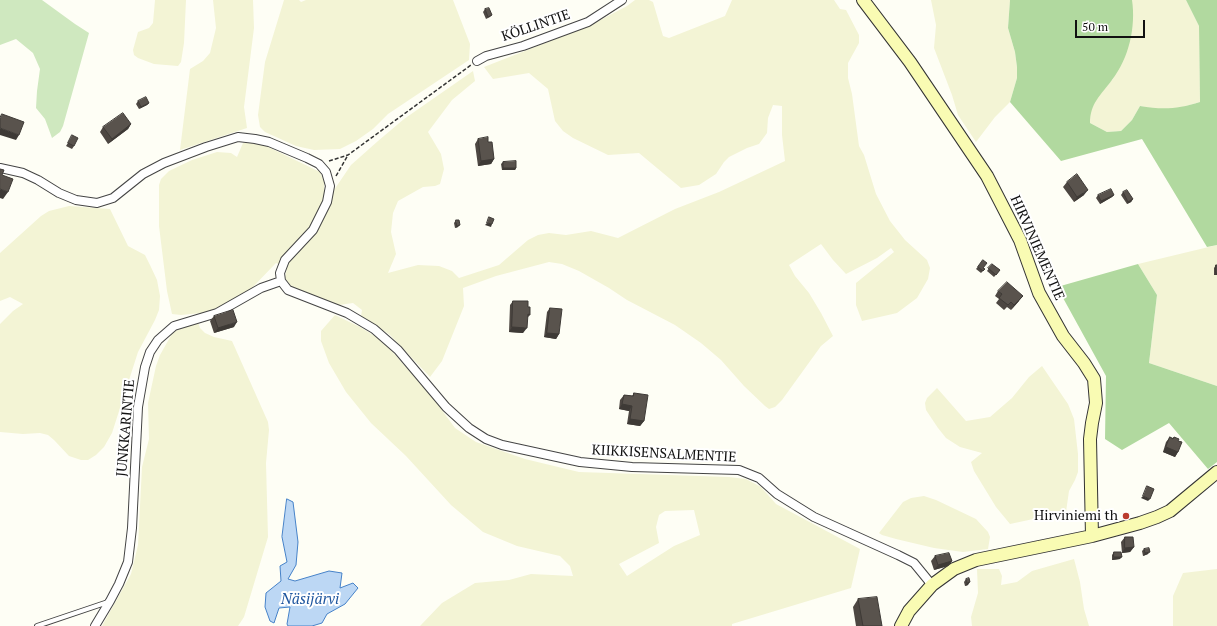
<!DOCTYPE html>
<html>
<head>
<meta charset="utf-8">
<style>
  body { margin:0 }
  #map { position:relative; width:1217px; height:626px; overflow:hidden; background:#fefef5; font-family:"PT Serif",serif }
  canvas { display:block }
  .scale { position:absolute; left:1075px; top:20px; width:70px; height:18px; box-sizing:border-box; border:2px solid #111; border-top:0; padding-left:5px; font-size:12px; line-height:14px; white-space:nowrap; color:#111; -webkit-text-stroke:3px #fff; paint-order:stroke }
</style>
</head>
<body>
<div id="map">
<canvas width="1217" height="626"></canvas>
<div class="scale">50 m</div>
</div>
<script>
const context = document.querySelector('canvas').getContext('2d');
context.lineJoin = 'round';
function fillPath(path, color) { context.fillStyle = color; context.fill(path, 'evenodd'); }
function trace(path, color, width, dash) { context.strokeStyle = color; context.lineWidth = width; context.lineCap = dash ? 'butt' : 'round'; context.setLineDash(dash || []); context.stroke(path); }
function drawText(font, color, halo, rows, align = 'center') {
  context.font = font + ' "PT Serif",serif'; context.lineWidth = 4; context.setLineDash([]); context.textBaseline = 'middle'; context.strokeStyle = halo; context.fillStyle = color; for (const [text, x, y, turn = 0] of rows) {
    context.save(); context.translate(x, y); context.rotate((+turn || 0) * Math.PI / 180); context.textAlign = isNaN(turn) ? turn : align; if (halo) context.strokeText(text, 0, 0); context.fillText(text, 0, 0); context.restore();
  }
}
const farmland = new Path2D(`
  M155,0H186L184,43L181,62L178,66L154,64L138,58L134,55L133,50L138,32L149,28L153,23Z
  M213,0H253L254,28L244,107L247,128L180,150L190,69L203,61L210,53L216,28Z
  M284,0H299L301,2L306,0H453L470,44L469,60L388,114L373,129L356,141L340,149L314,150L296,146L265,132L260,127L258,115L265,62Z
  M635,0H649L653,2L663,36L669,38L725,16L732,0H834L840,9L846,10L859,35V43L848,63V78L852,94L859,146L864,155L876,194L890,221L905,240L927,260L930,268L928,279L917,298L897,313L862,321L856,305V283L894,252L891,248L877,258L846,274L833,260L821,244L789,265L795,276L809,293L821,313L833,336L821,346L782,400L775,407L769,409L765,406L744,386L721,360L701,343L675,325L627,300L609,288L579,271L562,264L549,262L496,276L463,288L464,306L442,361L430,377L390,335L361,316L362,310L353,303L339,305L299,290L290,285L285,278L287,268L276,263L250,290L211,312L181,315L172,314L167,291L159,226V185L161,179L169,171L192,160L217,152L231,153L237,157L243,143H260L320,172L324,182V191L334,190L351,165L378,141L404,119L473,71L475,81L452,100L428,132L441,154L444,169L440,184L435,186L423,187L398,201L393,213L391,232L396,254L388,273L418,265L439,266L452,271L459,278L499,265L528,240L538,235L549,233L566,235L591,231L618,238L675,209L719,192L785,161L782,135V106L773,105L768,118L767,133L759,144L747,148L729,157L724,162L716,174L699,185L681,188L639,153L608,155L573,138L563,131L555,121L548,89L529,73L493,79L484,67L591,25L627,6Z
  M931,0H1010L1008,28L1015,52L1017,67V78L1010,102L995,117L976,142L958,115L952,95L934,48L936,25Z
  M1132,0H1186L1199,26L1200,102L1176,109H1156L1140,106L1132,120L1121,131L1107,132L1090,123V113L1096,98L1113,79L1132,5Z
  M69,206L110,209L128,246L145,255L150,265L157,280L160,296L159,310L155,320L138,352L112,433L104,447L96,455L88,460H81L69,456L54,440L48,435L40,433L23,434L0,432V324L13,311L23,304L10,297L0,301V253L41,216L49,211Z
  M1217,245V386L1149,363L1157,295L1138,264Z
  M335,315L360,327L383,341L433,398L455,428L476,442L525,459L579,472L729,477L746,479L761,487L776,504L860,549L851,588L732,624V626H420L442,603L475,583L509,580L531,574L573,576L570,566L560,556L517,546L483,532L451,505L406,456L371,423L346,392L329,363L321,341V331ZM694,510L700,535L674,546L627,576L619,564L659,543L656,527L659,515L665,511Z
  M198,322L200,328L205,333L214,337L232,341L268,422L269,430L266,463L268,537L244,617L238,626H102L131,574L138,545L142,467L149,439L148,403L156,366L160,355L173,332Z
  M1042,366L1068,404L1074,419L1078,454V472L1075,480L1069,491L1066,512L1010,524L996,507L974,471L971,462L982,453L960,447L946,438L938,428L926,410L925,403L927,398L937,388L966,421L990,417L1012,398L1029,377Z
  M924,496L936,500L976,519L988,532L990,537L988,549L963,552L934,548L896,539L882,535L879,533L903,502L911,498Z
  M1074,559L1080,582L1084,609L1089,626H972L971,617L978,593L977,569H999L1002,576L1001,585L1017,582L1032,571Z
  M1217,569V626H1173V596L1183,573Z`);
const green = new Path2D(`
  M0,0H42L75,24L89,33L63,126L60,132L52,138L45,119L36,108L37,91L40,69L33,53L16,39L0,45Z`);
const forest = new Path2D(`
  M1010,0H1132C1136,27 1129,58 1112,80C1101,95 1090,103 1090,123L1107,132L1121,131L1132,120L1140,106C1163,110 1178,109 1200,102L1199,26L1186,0H1217V245L1207,247L1142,139L1061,161L1010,102L1017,78V67L1015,52L1008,28Z
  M1138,264L1157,295L1149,363L1217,386V462L1208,469L1169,423L1122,450L1105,439L1106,376L1057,287Z`);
const water = new Path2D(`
  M287,499L293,502L298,542L296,565L288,579L295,581L329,571L342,573L340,588L353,583L358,588L345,604L327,614L322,623L312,626H288L287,624L290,607L279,608L274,623L270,621L265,607L266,593L281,581L280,566L287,562L282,537Z`);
const path = new Path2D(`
  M329,161L348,155L471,65
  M336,176L348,155`);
const lane = new Path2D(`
  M37,626L108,602`);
const street = new Path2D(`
  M477,61L486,56L523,46L588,22L622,0
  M0,168L23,173L38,180L59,193L76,200L97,203L113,198L143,174L164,163L206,147L238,137L255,139L269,142L307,158L319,164L326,172L330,186L327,202L313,230L285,260L280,273L281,281L288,290L347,313L374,329L398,350L446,407L469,428L486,439L502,445L580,462L632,467L739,470L759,478L777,494L814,517L898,555L914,563L932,585
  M95,626L110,601L119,584L128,562L132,528L138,407L145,367L150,352L158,340L174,326L217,313L261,288L281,281`);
const secondary = new Path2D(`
  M863,0L910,62L987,176L1020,240L1039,293L1063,336L1084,363L1094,379L1096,403L1092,423L1090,439L1092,536
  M901,626L909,611L932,585L954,569L976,560L1092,536L1140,523L1157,517L1170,511L1217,472`);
const wall = new Path2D(`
  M485,9L492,15L490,17L486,19L483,12Z
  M138,101L149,103L147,105L139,109L136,104Z
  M131,124L128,129L108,144L100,132L103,127Z
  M71,138L74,146L72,149L66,146Z
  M478,139L488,142L494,159L491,164L478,166L475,144Z
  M503,162L516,168L515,170H502L501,164Z
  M1067,182L1084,195L1074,202L1063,187Z
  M1123,192L1133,199L1131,202L1127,204L1121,195Z
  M1098,195H1114L1112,197L1100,204L1096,198Z
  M456,220L458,227L455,228L454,223Z
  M983,260V268L985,269L981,273L976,269Z
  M992,264L1000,270L994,277L987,271Z
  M1216,265H1217V275H1214V268Z
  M998,291L1019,301L1011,310L1007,307L1004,310L996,303L999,299L995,296Z
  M513,301L528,307L530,315L527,318L523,333L509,332L510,305Z
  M550,308L559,334L556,339L544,337L547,312Z
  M214,316L234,327L214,333L210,321Z
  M634,393L644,421L640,426L627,424L629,411L619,409L620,400L624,395L632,396Z
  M1170,437L1173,438L1174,437L1178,441V452L1175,457L1163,452L1166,442Z
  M1125,537L1134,547L1130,552L1122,553L1121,542Z
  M1144,549L1148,554L1143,556L1142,551Z
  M1114,552L1120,559L1112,560V555Z
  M935,556L952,561L948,566L934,570L931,561Z
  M966,579L968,585L965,586L964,582Z
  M858,599L882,626H856L853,607Z`);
const shadedWall = new Path2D(`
  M149,103L147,105L139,109L141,107Z
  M131,124L128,129L108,144L112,139Z
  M0,128L19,135L16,140L0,135Z
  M494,159L491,164L478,166L481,161Z
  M503,168H516L515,170H502Z
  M0,189L8,192L3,199L0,198Z
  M1088,190L1084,195L1074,202L1077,197Z
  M1114,195L1112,197L1100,204L1101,201Z
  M1133,199L1131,202L1127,204L1128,202Z
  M487,223L492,224L491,227L485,225Z
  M460,225L458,227L455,228L457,226Z
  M1216,273H1217V275H1214Z
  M1023,296L1019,301L1011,310L1014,305Z
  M237,322L234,327L214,333L218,328Z
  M512,327L527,328L523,333L509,332Z
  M547,333L559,334L556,339L544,337Z
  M622,404L632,406L629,411L619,409Z
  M630,419L644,421L640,426L627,424Z
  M1166,447L1178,452L1175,457L1163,452Z
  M1143,496L1150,499L1148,501L1141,498Z
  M1134,547L1130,552L1122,553L1125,548Z
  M1150,552L1148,554L1143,556L1145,553Z
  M1114,557H1122L1120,559L1112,560Z
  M952,561L948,566L934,570L938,565Z
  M970,582L968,585L965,586L967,583Z`);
const building = new Path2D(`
  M489,8L492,15L488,17L485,9Z
  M146,97L149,103L141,107L138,101Z
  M123,113L131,124L112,139L103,127Z
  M2,114L24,122L19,135L0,128V118Z
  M72,135L78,138L74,146L68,143Z
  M488,137V142H492L494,159L481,161L478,139Z
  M516,161V168H503V162Z
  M0,169L4,170L2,175L13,179L8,192L0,189Z
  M1077,174L1088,190L1077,197L1067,182Z
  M1111,189L1114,195L1101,201L1098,195Z
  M1127,190L1133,199L1128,202L1123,192Z
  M489,217L494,219L492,224L487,223Z
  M456,220H459L460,225L457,226Z
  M983,260L987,263L983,268L985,269L983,271L978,267Z
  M992,264L1000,270L996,275L988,268Z
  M1216,265H1217V273H1216Z
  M1007,282L1023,296L1014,305L1011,302L1008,305L999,298L1002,294L998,291Z
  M513,301H528V307H530V315L528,314L527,328L512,327Z
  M550,308L562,309L559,334L547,333Z
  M233,310L237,322L218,328L214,316Z
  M634,393L648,395L644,421L630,419L632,406L622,404L624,395L633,396Z
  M1170,437L1173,439L1174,437L1179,439L1178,441L1182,442L1178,452L1166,447Z
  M1147,486L1154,489L1150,499L1143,496Z
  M1125,537H1133L1134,547L1125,548Z
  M1149,548L1150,552L1145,553L1144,549Z
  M1114,552H1121L1122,557H1114Z
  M949,553L952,561L938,565L935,556Z
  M969,578L970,582L967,583L966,579Z
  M877,597L882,626H863L858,599Z`);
const markers = [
  [1126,516,4,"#bb3b2e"]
];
const streetNames = [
  ["KÖLLINTIE",536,26,-19],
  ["HIRVINIEMENTIE",1037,248,66],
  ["JUNKKARINTIE",126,428,-85],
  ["KIIKKISENSALMENTIE",664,454,3]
];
const poiNames = [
  ["Hirviniemi th",1118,516]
];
const waterNames = [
  ["Näsijärvi",310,600]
];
fillPath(farmland, '#f3f4d5');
fillPath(green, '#cfe8bf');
fillPath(forest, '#b1d99f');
fillPath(water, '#bcd7f4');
trace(water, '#4682c8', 1);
trace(lane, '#444', 6);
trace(street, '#444', 10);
trace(secondary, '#333', 14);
trace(path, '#333', 1.5, [4, 2]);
trace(lane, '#fff', 4);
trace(street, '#fff', 8);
trace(secondary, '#f9fbb3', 12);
fillPath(wall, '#4d4742');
fillPath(shadedWall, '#3e3a36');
fillPath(building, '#59534d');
trace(building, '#3e3a36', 1);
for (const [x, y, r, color] of markers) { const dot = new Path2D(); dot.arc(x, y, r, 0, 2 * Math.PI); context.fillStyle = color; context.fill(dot); trace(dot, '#fff', 1.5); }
drawText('14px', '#111', '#fff', streetNames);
drawText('14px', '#111', '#fff', poiNames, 'right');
drawText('italic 15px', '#1e559e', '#fff', waterNames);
</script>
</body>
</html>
